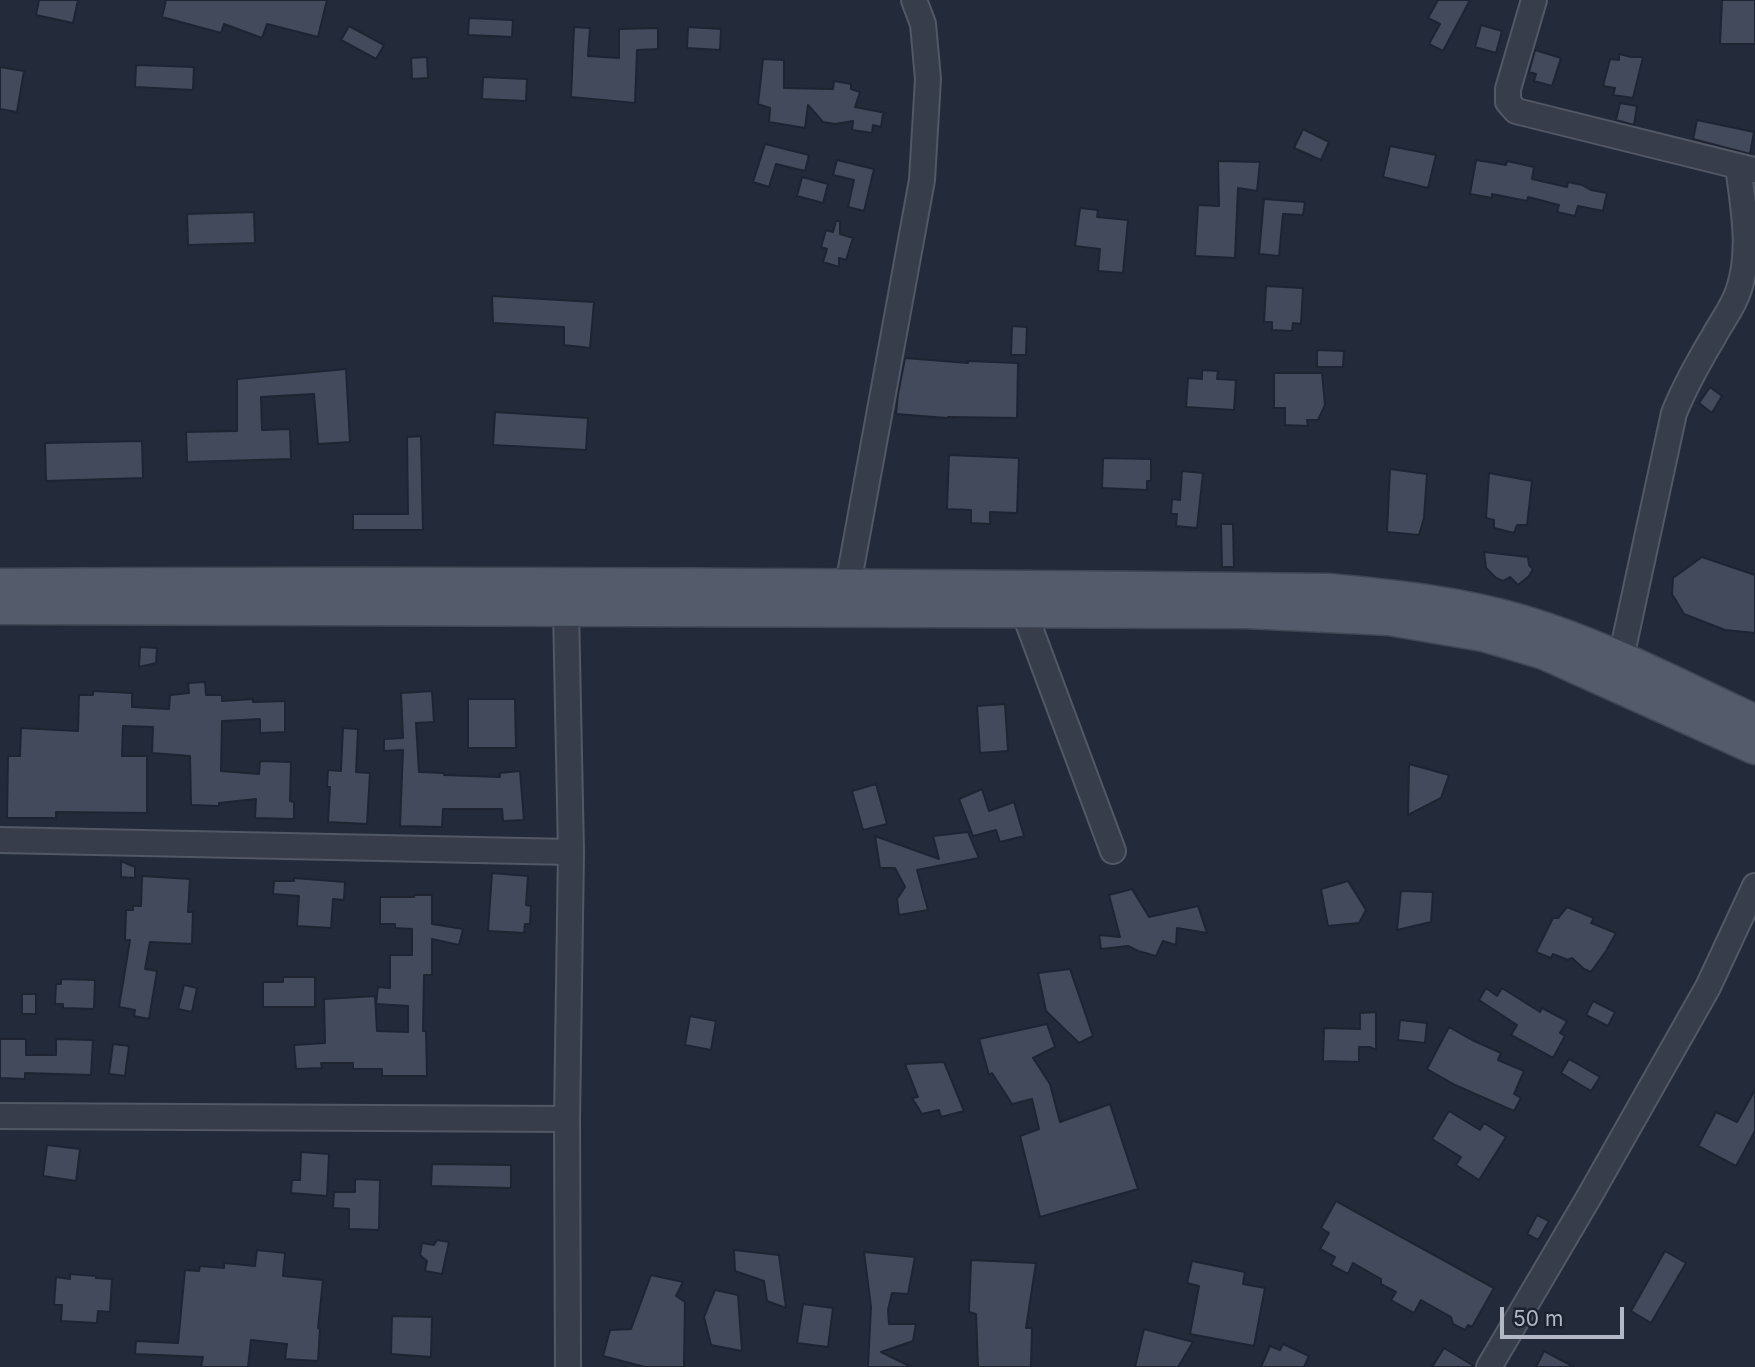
<!DOCTYPE html>
<html>
<head>
<meta charset="utf-8">
<style>
  body { margin:0 }
  #map { position:relative; width:1755px; height:1367px; overflow:hidden; background:#232b3a; font-family:Inter,sans-serif }
  canvas { display:block }
  .scale { position:absolute; left:1500px; top:1307px; width:124px; height:32px; box-sizing:border-box; border:4px solid #b2b8c6; border-top:0; padding-left:9px; font-size:21px; line-height:24px; white-space:nowrap; color:#b2b8c6; -webkit-text-stroke:5px #1c222f; paint-order:stroke }
</style>
</head>
<body>
<div id="map">
<canvas width="1755" height="1367"></canvas>
<div class="scale">50 m</div>
</div>
<script>
const context = document.querySelector('canvas').getContext('2d');
context.lineJoin = 'round';
function fillPath(path, color) { context.fillStyle = color; context.fill(path, 'evenodd'); }
function trace(path, color, width, dash) { context.strokeStyle = color; context.lineWidth = width; context.lineCap = dash ? 'butt' : 'round'; context.setLineDash(dash || []); context.stroke(path); }
const building = new Path2D(`
  M39,0H78L73,23L36,15Z
  M166,0H327L318,37L267,24L262,38L224,24L221,33L162,17Z
  M1438,0H1470L1443,51L1429,44L1440,24L1428,18Z
  M1722,0H1755V44H1720Z
  M469,18L513,20L512,37L468,35Z
  M1481,25L1502,31L1496,53L1475,47Z
  M349,26L384,45L376,59L341,40Z
  M574,27L590,28L588,56L619,58V29L658,28V49L637,50L635,103L571,97Z
  M688,27L721,29L720,50L687,48Z
  M1535,50L1561,58L1552,86L1534,81L1536,74L1529,72Z
  M1619,54L1631,57H1643L1633,98L1613,95L1615,88L1603,86L1610,59L1619,60Z
  M427,57L428,78L412,79L411,58Z
  M763,59L784,60V88L833,89L834,81L851,84V89L860,92L855,107L886,113L883,114L881,127L873,125L872,133L852,130L853,121L835,124L823,122L808,105L805,128L769,122L770,108L758,104Z
  M136,65L194,67L193,90L135,87Z
  M0,67L24,71L17,112L0,109Z
  M483,77L527,79L526,101L482,99Z
  M1620,103L1637,106L1634,125L1616,120Z
  M1697,120L1754,132L1750,154L1693,139Z
  M1303,129L1329,142L1321,160L1294,148Z
  M765,144L809,155L805,171L776,164L769,187L753,182Z
  M1390,146L1436,155L1428,188L1383,177Z
  M837,160L874,169L864,211L848,207L854,180L833,175Z
  M1476,160L1506,165L1507,161L1534,167L1532,179L1567,187L1568,182L1582,185L1591,190L1607,193L1603,211L1578,206L1575,216L1557,212L1559,205L1528,197L1527,201L1492,194V198L1470,194Z
  M1218,161L1260,162L1257,191L1238,188L1235,258L1195,256L1198,205L1219,206Z
  M802,177L828,184L823,203L797,196Z
  M1264,199L1305,202L1303,215L1283,214L1279,256L1259,254Z
  M1080,208L1098,210L1097,217L1128,220L1123,273L1098,271L1100,249L1075,246Z
  M254,212L255,243L188,245L187,214Z
  M836,221H840V234L853,238L846,260L839,258V267L823,262L827,249L821,247L826,230L833,232Z
  M1266,286L1303,288L1301,324L1293,323L1292,331L1272,330V322H1264Z
  M492,296L594,302L590,348L564,345V327L493,323Z
  M1012,326L1027,327L1026,355H1011Z
  M1317,350L1344,351L1343,367H1317Z
  M905,358L968,363V361L1018,363L1017,418L948,417L947,418L896,414L898,394Z
  M346,369L350,442L318,444L314,394L261,397L262,430L290,429L291,459L187,462L186,432L237,431V379Z
  M1202,370L1218,371L1217,379L1236,380L1234,410L1186,407L1188,378L1202,379Z
  M1274,373H1322L1325,405L1318,420H1307L1308,426L1285,425V408H1274Z
  M1710,387L1722,396L1712,413L1699,403Z
  M495,412L588,418L586,450L493,445Z
  M421,436L423,530H353V514H408L407,437Z
  M142,441L143,478L46,481L45,443Z
  M949,455L1019,458L1017,513L990,512V524L971,523V510L947,509Z
  M1103,458L1151,459V481H1147V490L1102,488Z
  M1390,469L1427,474L1424,518L1419,535L1387,532Z
  M1182,471L1203,473L1197,528L1176,526L1177,514H1171L1172,499L1180,500Z
  M1489,473L1532,481L1527,525H1517L1514,533L1494,528V520L1486,518Z
  M1221,524H1233L1234,567H1222Z
  M1484,552L1528,557L1529,565L1533,569L1529,576L1518,585L1510,577L1503,581L1496,578L1486,568Z
  M1702,557L1755,575V633L1725,630L1684,614L1672,594L1673,578Z
  M140,647L157,648L156,663L139,667Z
  M205,682L206,695H222V701L253,699V702L285,701V732L260,733V719L222,721L221,771L259,774L260,761L291,762L290,801L294,802V819L255,818L256,799L219,803V806L191,805L190,756L152,753L153,727L123,726L122,756H147V813L56,812V818H7L8,756H20L21,728L78,731L79,695H93V691L132,693V707L169,709L170,695L189,693L188,683Z
  M432,691L434,722L416,723L419,772L444,773V775L500,777V773L520,771L524,820L503,821L502,809H443L442,827L400,826L403,750L384,751V739L403,738L401,693Z
  M468,699H515L516,748H468Z
  M1005,704L1008,751L980,753L977,706Z
  M343,728L358,729L356,772L370,773L367,824L328,822L330,787H327L328,770L341,771Z
  M1409,764L1449,775L1441,798L1408,815Z
  M876,784L887,824L863,830L852,791Z
  M982,789L989,811L1014,802L1024,836L1000,842L996,830L973,836L959,799Z
  M968,832L979,858L917,870L928,910L899,915L897,899L905,887L895,868H880L875,836L939,859L933,836Z
  M121,861L135,867V878L121,877Z
  M492,873L528,876L526,905L531,906L530,924H525L524,933L488,931Z
  M142,876L190,879L188,912H193L192,944L150,942L145,969L157,971L149,1019L134,1016L135,1010L119,1007L130,940H125L126,910H133V906H141Z
  M294,878L345,882L344,900L333,899L331,928L297,926L299,896L273,894L274,881H294Z
  M1348,881L1366,910L1359,923L1328,926L1321,889Z
  M1132,889L1149,917L1198,906L1207,933L1177,928L1176,945L1163,941L1156,956L1138,951L1128,946L1101,949L1099,935L1120,937L1109,895Z
  M1401,891L1433,892L1431,922L1397,930Z
  M414,895H432V924L463,929L459,945L432,939V975H424L423,1031H426L427,1076H382V1069H353V1063H321L322,1068L296,1069L294,1045L325,1043L324,999L375,996L377,1031L408,1032V1006L376,1004L378,987L390,988V955H412V929L395,928V924H380V897H414Z
  M1567,907L1594,918L1591,923L1616,933L1606,951L1591,972L1584,969L1572,958L1568,960L1553,954L1551,958L1536,952L1553,918H1558Z
  M1070,969L1093,1036L1079,1043L1046,1011L1038,973Z
  M283,977H315V1007H263V982H283Z
  M61,979L95,980L94,1009L63,1008V1004H55L56,984H61Z
  M184,985L197,988L192,1012L178,1009Z
  M1486,988L1497,996L1502,988L1540,1012L1542,1008L1567,1021L1560,1033L1565,1036L1553,1058L1511,1035L1517,1025L1479,1000Z
  M22,994H36V1014H22Z
  M1593,1001L1615,1012L1608,1026L1586,1015Z
  M1376,1012V1050L1370,1047H1359V1062L1323,1061L1324,1028L1360,1029V1013Z
  M690,1016L716,1021L711,1050L685,1045Z
  M1400,1020L1427,1023L1425,1043L1398,1040Z
  M1047,1024L1055,1047L1033,1058L1050,1084L1060,1122L1110,1104L1138,1189L1040,1217L1020,1136L1039,1129L1032,1099L1012,1104L992,1073L989,1075L979,1039Z
  M1449,1027L1472,1040L1501,1053L1498,1060L1524,1071L1514,1094L1521,1098L1514,1111L1455,1085L1427,1069Z
  M0,1039H26V1055H56V1039L93,1040L91,1075L25,1073V1079L0,1078Z
  M113,1044L129,1046L125,1076L109,1074Z
  M1569,1059L1600,1077L1591,1091L1561,1073Z
  M944,1062L964,1111L941,1117L939,1110L922,1114L912,1098L918,1097L905,1064Z
  M1755,1090V1131L1736,1166L1698,1146L1716,1112L1737,1122Z
  M1449,1111L1480,1130L1484,1123L1506,1137L1479,1180L1456,1165L1461,1157L1432,1139Z
  M47,1145L80,1149L76,1181L43,1176Z
  M301,1152L329,1154L327,1196L291,1193L292,1180H300Z
  M432,1164L511,1165V1188L431,1186Z
  M355,1179L380,1180L379,1230L349,1229V1209L333,1208L334,1192H355Z
  M1336,1201L1494,1288L1472,1327L1468,1325L1465,1330L1453,1324L1451,1317L1421,1300L1414,1313L1391,1300L1396,1292L1381,1284V1279L1353,1263L1348,1274L1331,1265L1335,1257L1320,1249L1329,1233L1321,1228Z
  M1537,1215L1549,1221L1538,1240L1527,1234Z
  M437,1240L449,1242L442,1274L425,1271L427,1261L420,1255L422,1243L434,1245Z
  M257,1250L285,1253L283,1276L323,1280L318,1328L320,1329L318,1361L285,1359L287,1344L251,1340L248,1367H201L203,1357L135,1354L136,1341L178,1343L185,1270L199,1271L200,1266L224,1268V1263L255,1266Z
  M734,1250L779,1255L786,1308L767,1301L764,1281L735,1271Z
  M1665,1251L1686,1263L1651,1323L1631,1311Z
  M864,1252L915,1257L908,1294L892,1293L888,1310L889,1324H916L913,1341L881,1352L911,1367H868L871,1307Z
  M971,1260L1036,1263L1026,1328H1032L1031,1367H978L976,1314L969,1312Z
  M1192,1261L1245,1272L1243,1284L1265,1288L1254,1346L1190,1334L1199,1286L1187,1283Z
  M70,1274L96,1276V1278L112,1279L110,1312L98,1311L97,1323L61,1321L62,1305H54L56,1277L70,1279Z
  M651,1275L683,1282L676,1296L685,1302L684,1367H645L603,1356L610,1330L631,1329Z
  M715,1290L738,1295L742,1351L711,1345L704,1317Z
  M803,1304L833,1308L828,1347L797,1343Z
  M392,1316L432,1317L431,1357L391,1354Z
  M1144,1329L1193,1342L1178,1367H1135Z
  M1283,1344L1309,1356L1304,1367H1261L1270,1346L1280,1350Z
  M1444,1348L1474,1366V1367H1432Z
  M1544,1351L1574,1367H1536Z`);
const minor = new Path2D(`
  M1534,0L1508,89V102L1516,111L1754,170
  M848,585L922,180L928,79L923,24L914,0
  M1024,595V612L1113,851
  M566,609L571,852L567,1119L568,1367
  M1621,658L1674,413C1685,386 1699,361 1714,336C1722,321 1734,306 1739,289C1752,249 1743,206 1738,166
  M0,840L571,852
  M0,1116L567,1119
  M1489,1367L1589,1197L1708,987L1755,886`);
const major = new Path2D(`
  M0,585C443,582 886,585 1328,590C1394,596 1460,603 1524,622C1604,646 1679,686 1755,721
  M0,608L1247,612L1389,619L1483,635L1544,653L1755,748`);
fillPath(building, '#424a5c');
trace(building, '#1e2431', 2);
trace(minor, '#525865', 28);
trace(major, '#404653', 35);
trace(minor, '#373d4b', 24);
trace(major, '#545c6b', 32);
</script>
</body>
</html>
